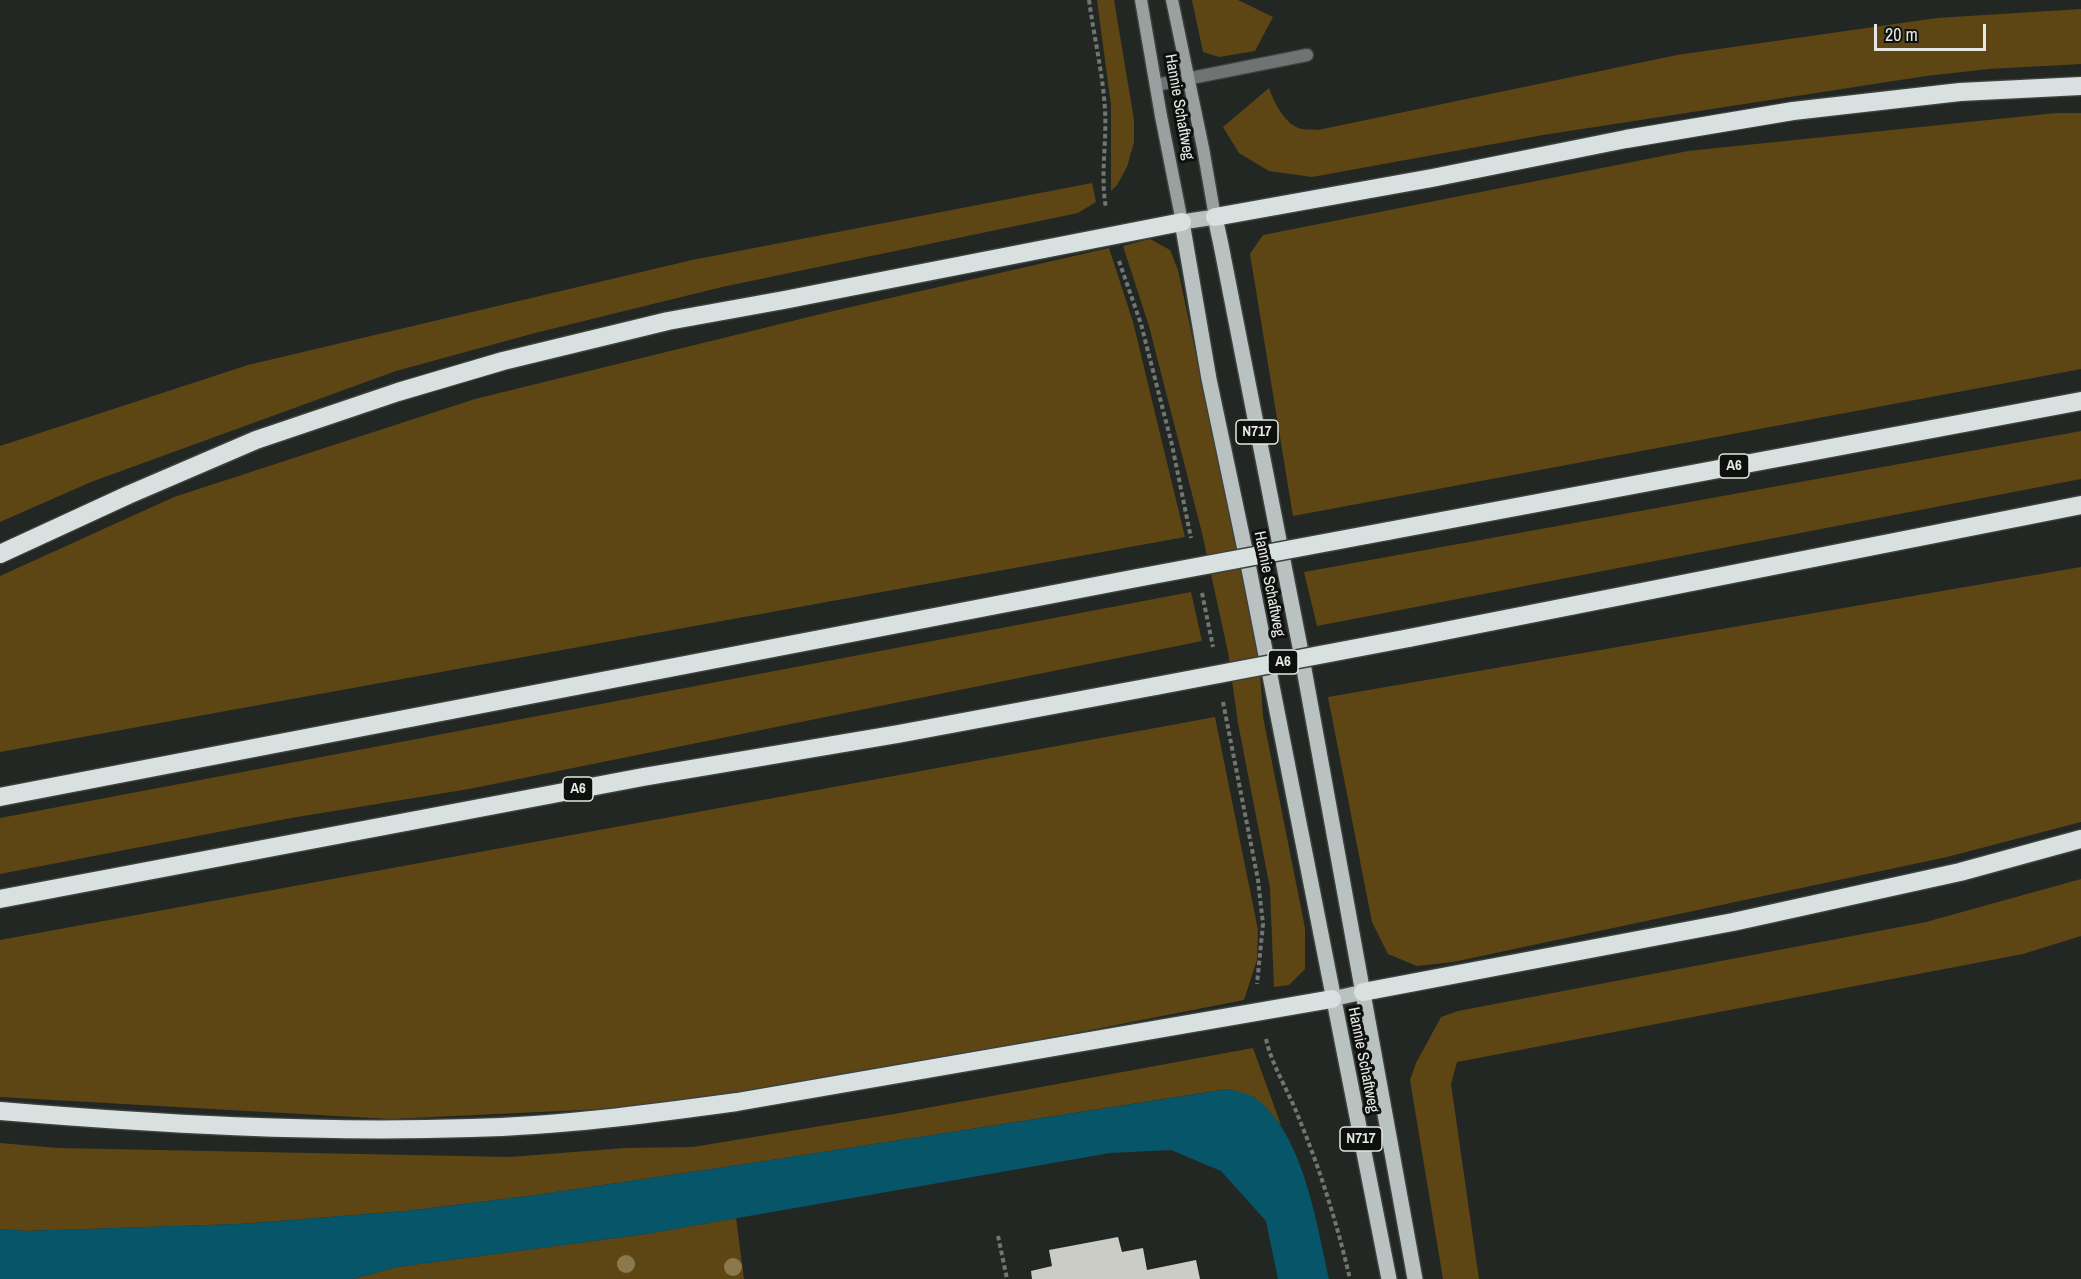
<!DOCTYPE html>
<html>
<head>
<meta charset="utf-8">
<style>
  body { margin:0 }
  #map { position:relative; width:2081px; height:1279px; overflow:hidden; background:#232724; font-family:"Archivo Narrow",sans-serif }
  canvas { display:block }
  .scale { position:absolute; left:1874px; top:24px; width:112px; height:27px; box-sizing:border-box; border:3px solid #e4e7e4; border-top:0; padding-left:8px; font-size:18px; line-height:21px; white-space:nowrap; color:#e4e7e4; -webkit-text-stroke:4px #0e100e; paint-order:stroke }
</style>
</head>
<body>
<div id="map">
<canvas width="2081" height="1279"></canvas>
<div class="scale">20 m</div>
</div>
<script>
const context = document.querySelector('canvas').getContext('2d');
context.lineJoin = 'round';
function fillPath(path, color) { context.fillStyle = color; context.fill(path, 'evenodd'); }
function trace(path, color, width, dash) { context.strokeStyle = color; context.lineWidth = width; context.lineCap = dash ? 'butt' : 'round'; context.setLineDash(dash || []); context.stroke(path); }
function drawText(font, color, halo, rows, align = 'center') {
  context.font = font + ' "Archivo Narrow",sans-serif'; context.lineWidth = 6; context.setLineDash([]); context.textBaseline = 'middle'; context.strokeStyle = halo; context.fillStyle = color; for (const [text, x, y, turn = 0] of rows) {
    context.save(); context.translate(x, y); context.rotate((+turn || 0) * Math.PI / 180); context.textAlign = isNaN(turn) ? turn : align; if (halo) context.strokeText(text, 0, 0); context.fillText(text, 0, 0); context.restore();
  }
}
const green = new Path2D(`
  M1097,0H1114L1134,120V142L1127,167L1117,185L1111,191V105Z
  M1192,0H1238L1273,17L1255,51L1219,57L1203,52Z
  M2081,9V64L1989,69L1926,76L1543,135L1312,177L1269,171L1239,153L1223,127L1269,88C1274,102 1283,121 1298,128C1303,130 1312,129 1318,130L1677,55L1937,18Z
  M2056,113H2081V369L1293,516L1250,254L1263,235L1688,151Z
  M1092,183L1096,202L1078,213L722,287L535,333L396,371L91,482L0,522V446L248,365L692,260Z
  M1150,239L1170,250L1178,270L1258,646L1263,717L1305,928V969L1289,985L1274,987L1270,888L1238,723L1228,652L1202,533L1149,326L1123,246Z
  M1109,248L1133,322L1185,537L0,752V576L174,497L475,399L829,312Z
  M2081,431V479L1317,626L1304,572Z
  M2081,567V822L1947,857L1453,962L1417,966L1388,954L1372,922L1328,697Z
  M1191,592L1202,641L469,789L291,818L0,874V818Z
  M1215,717L1258,930L1257,960L1244,1000L798,1087L624,1108L390,1119L0,1097V940Z
  M2081,879V936L2023,954L1457,1062L1451,1084L1479,1279H1443L1410,1080L1416,1063L1441,1017L1458,1011L1926,922Z
  M1253,1048L1281,1125L1254,1097L1228,1089L765,1161L536,1195L406,1211L240,1224L25,1231L0,1229V1143L58,1148L510,1157L625,1148L693,1147L894,1114Z
  M736,1218L744,1279H353L397,1267L646,1234Z`);
const water = new Path2D(`
  M1229,1089C1237,1092 1248,1093 1255,1098C1303,1132 1317,1225 1329,1279H1278L1266,1221L1221,1171L1171,1150L1110,1153L646,1234L397,1267L353,1279H0V1229L25,1231L240,1224L406,1211L536,1195L765,1161Z`);
const building = new Path2D(`
  M1118,1237L1122,1252L1143,1248L1147,1270L1196,1260L1200,1279H1032L1031,1271L1052,1266L1049,1250Z`);
const path = new Path2D(`
  M1089,0C1094,37 1103,74 1105,110C1107,143 1100,175 1106,208
  M1119,261L1141,324L1172,445L1191,538
  M1202,593L1213,647
  M1223,702L1258,880L1263,924L1257,984
  M1266,1039C1272,1066 1288,1090 1298,1116C1320,1169 1337,1223 1350,1279
  M998,1236L1007,1279`);
const lane = new Path2D(`
  M1156,85L1307,55`);
const secondary = new Path2D(`
  M1141,0L1161,116L1182,222
  M1172,0L1203,148L1215,217`);
const primary = new Path2D(`
  M1332,999L1363,992
  M1389,1279L1248,564L1209,379L1182,222L1215,217L1221,245L1300,647L1415,1279`);
const highway = new Path2D(`
  M1215,217L1432,178L1626,139L1793,111L1960,92L2081,86
  M1388,531L2081,401
  M0,554L128,495L256,440L398,392L503,361L668,321L784,300L1182,222
  M1409,638L2081,505
  M0,797L1137,578
  M0,899L643,777L898,734L1156,686
  M1363,992L1733,922L1960,872L2081,839
  M0,1111C157,1124 314,1133 471,1128C560,1126 649,1114 737,1102L1332,999`);
const highwayBridge = new Path2D(`
  M1137,578L1388,531
  M1156,686L1409,638`);
const trees = [
  [626,1264],
  [733,1267]
];
const shields = [
  [1257,432,42],
  [1734,466,30],
  [1283,662,30],
  [578,789,30],
  [1361,1139,42]
];
const shieldNames = [
  ["N717",1257,432],
  ["A6",1734,466],
  ["A6",1283,662],
  ["A6",578,789],
  ["N717",1361,1139]
];
const streetNames = [
  ["Hannie Schaftweg",1179,107,80],
  ["Hannie Schaftweg",1269,584,79],
  ["Hannie Schaftweg",1363,1060,79]
];
fillPath(green, '#5d4614');
fillPath(water, '#075569');
fillPath(building, '#caccc5');
trace(lane, '#3e423f', 15);
trace(secondary, '#3e423f', 15);
trace(primary, '#3e423f', 18);
trace(highway, '#3e423f', 21);
trace(path, '#727673', 4, [4.5, 3]);
trace(lane, '#707373', 12);
trace(secondary, '#9a9f9f', 12);
trace(primary, '#bac2c1', 15);
trace(highway, '#d8e1df', 18);
trace(highwayBridge, '#3e423f', 21, []);
trace(highwayBridge, '#d8e1df', 18);
context.fillStyle = '#8c784d';
for (const [x, y] of trees) { context.beginPath(); context.arc(x, y, 9, 0, 2 * Math.PI); context.fill(); }
for (const [x, y, w] of shields) { const box = new Path2D(); box.roundRect(x - w / 2, y - 12, w, 24, 4.5); context.fillStyle = '#0e100e'; context.fill(box); trace(box, '#e4e7e4', 1.5); }
drawText('bold 15px', '#e4e7e4', null, shieldNames);
drawText('16px', '#e4e7e4', '#0e100e', streetNames);
</script>
</body>
</html>
